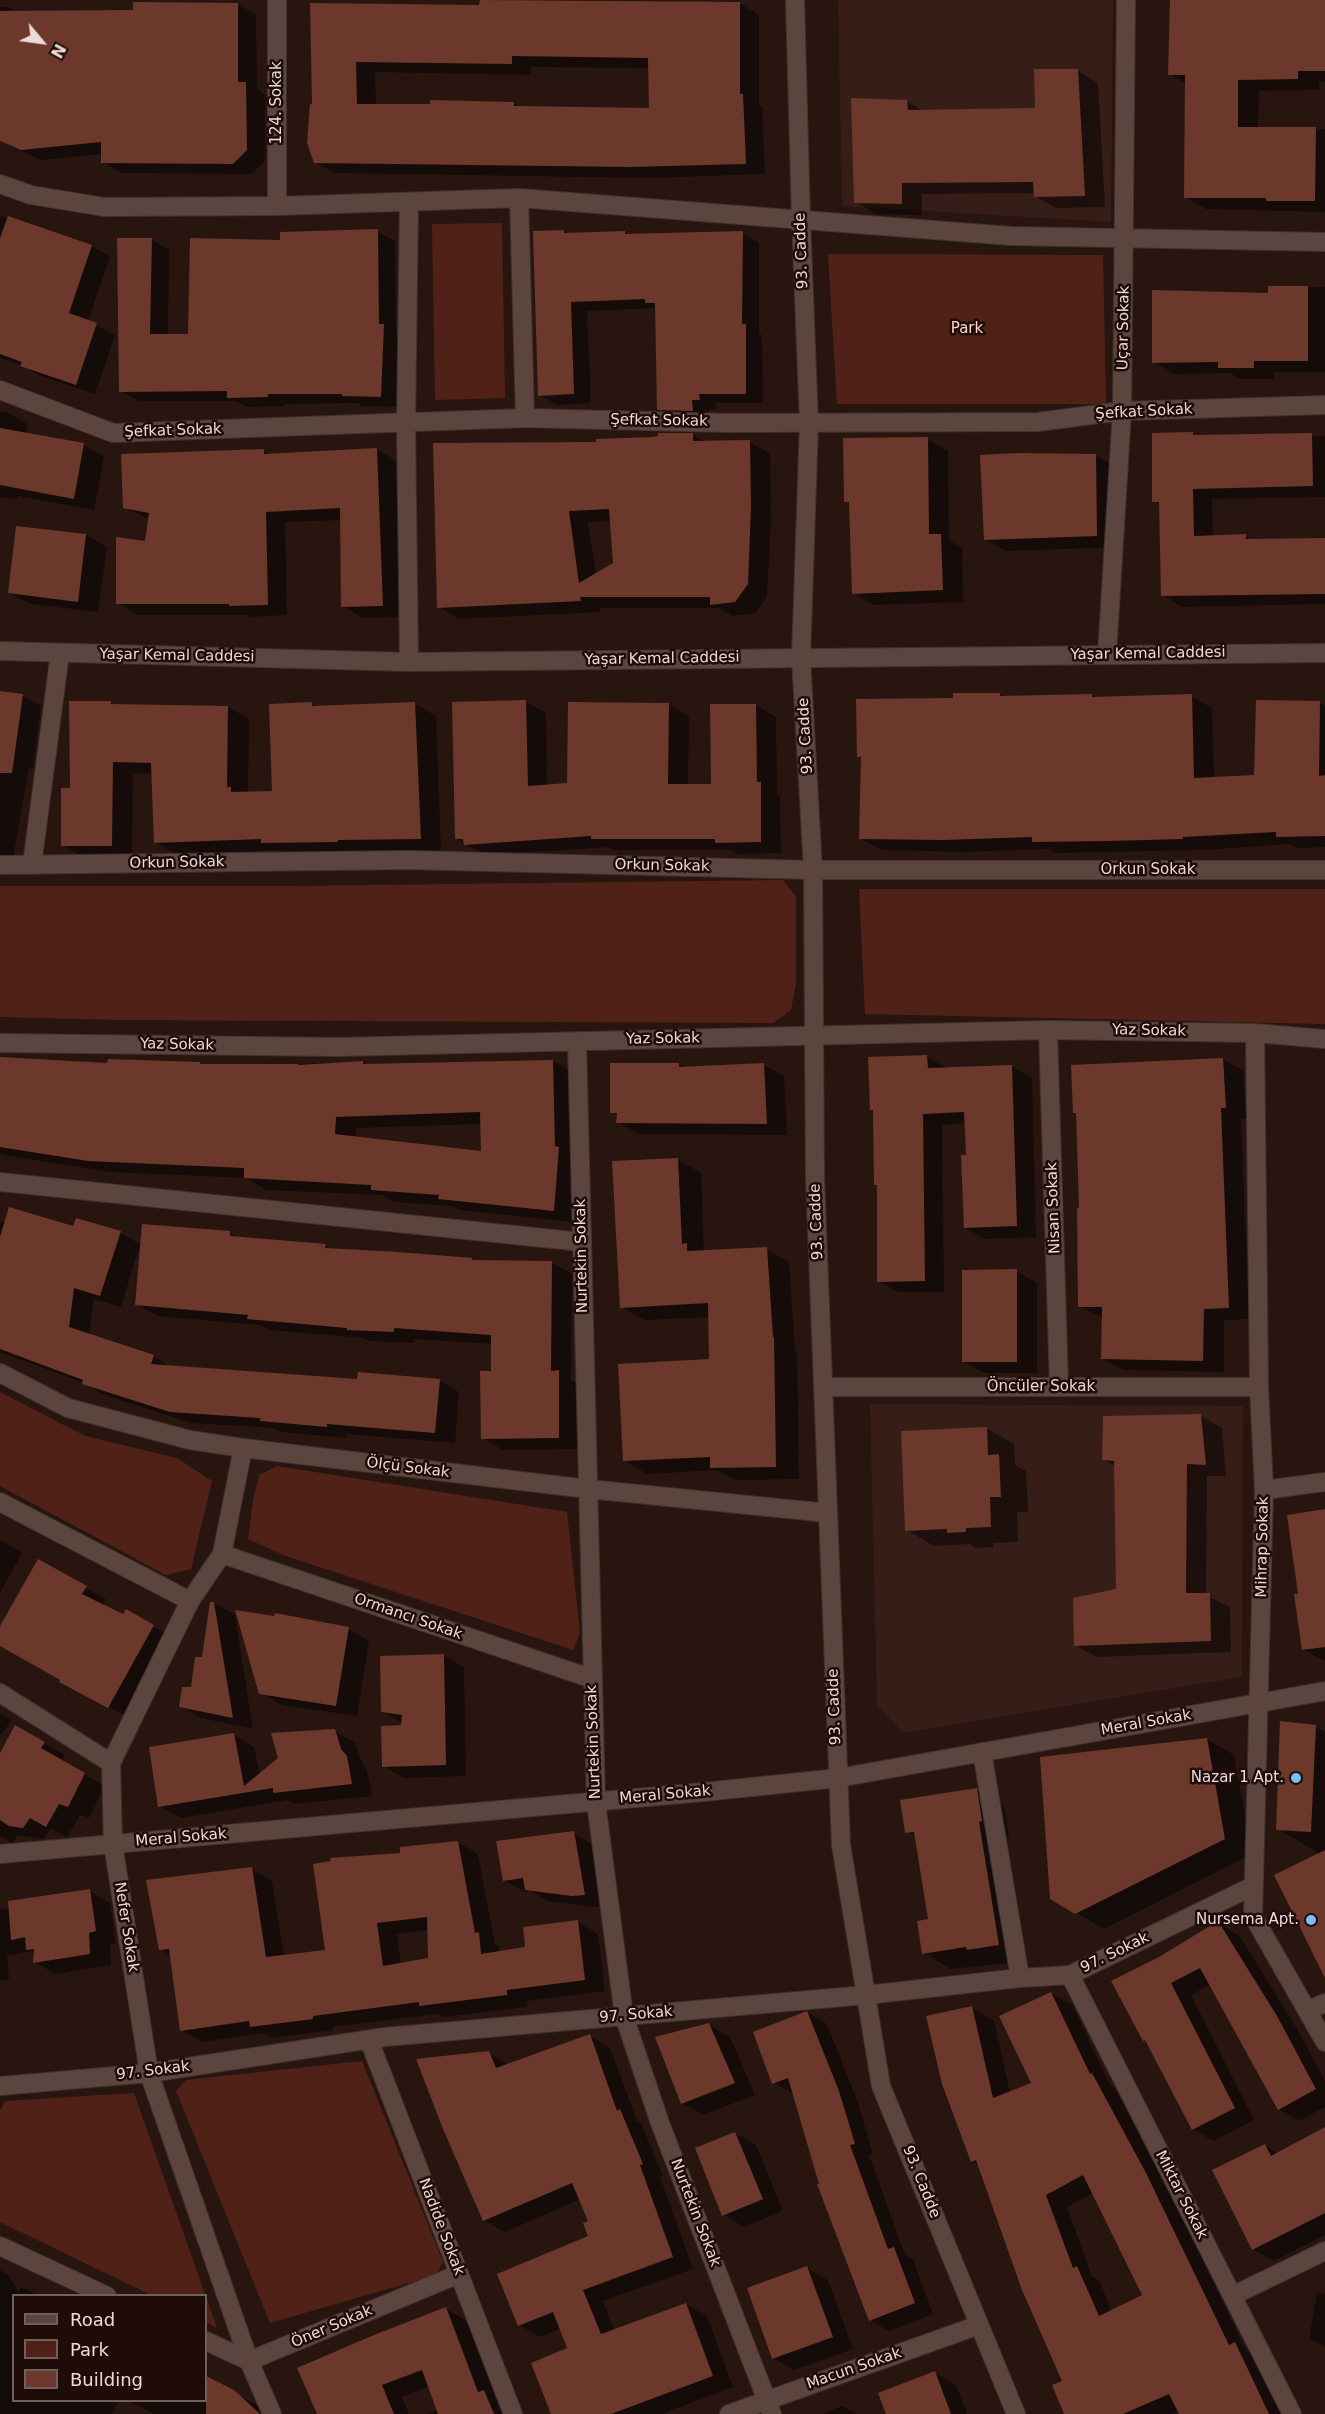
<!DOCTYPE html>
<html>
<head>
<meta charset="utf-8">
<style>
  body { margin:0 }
  #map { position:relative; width:1325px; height:2414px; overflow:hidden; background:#291510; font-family:"DejaVu Sans",sans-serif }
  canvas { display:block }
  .legend { position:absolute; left:12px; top:2294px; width:195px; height:108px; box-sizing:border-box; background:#1f0c08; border:2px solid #705f5b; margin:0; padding:8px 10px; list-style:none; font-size:18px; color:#eadbd8 }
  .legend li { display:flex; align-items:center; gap:12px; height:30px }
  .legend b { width:30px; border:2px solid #705f5b }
  .north { position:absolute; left:12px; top:12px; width:60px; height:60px; -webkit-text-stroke:4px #1f0c08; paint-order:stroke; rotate:119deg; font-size:16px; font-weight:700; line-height:24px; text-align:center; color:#eadbd8 }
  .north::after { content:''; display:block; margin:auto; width:21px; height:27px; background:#eadbd8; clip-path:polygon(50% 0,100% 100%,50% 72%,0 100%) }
</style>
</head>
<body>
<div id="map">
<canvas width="1325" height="2414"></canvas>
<ul class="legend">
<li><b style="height:8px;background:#5c453f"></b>Road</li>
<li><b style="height:16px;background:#502217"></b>Park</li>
<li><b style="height:16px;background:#6c382c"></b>Building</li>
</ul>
<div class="north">N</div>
</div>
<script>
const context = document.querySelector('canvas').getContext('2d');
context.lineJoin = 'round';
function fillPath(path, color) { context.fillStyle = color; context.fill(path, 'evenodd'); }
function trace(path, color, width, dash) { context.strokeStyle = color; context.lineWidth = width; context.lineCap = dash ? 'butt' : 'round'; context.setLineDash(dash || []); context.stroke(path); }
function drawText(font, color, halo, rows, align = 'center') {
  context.font = font + ' "DejaVu Sans",sans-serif'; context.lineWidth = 5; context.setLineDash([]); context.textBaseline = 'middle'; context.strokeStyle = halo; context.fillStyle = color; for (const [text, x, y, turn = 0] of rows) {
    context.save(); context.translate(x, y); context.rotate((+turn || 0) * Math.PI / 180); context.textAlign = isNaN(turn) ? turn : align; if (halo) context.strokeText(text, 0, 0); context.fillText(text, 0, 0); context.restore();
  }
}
const built = new Path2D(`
  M838,0H1113L1111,222L842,206Z
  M870,1404L1243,1406L1242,1677L904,1733L877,1705Z`);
const green = new Path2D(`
  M502,223L505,398L435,400L432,224Z
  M828,254L1103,255L1106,404H837Z
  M783,880L796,897V983L791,1010L773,1023L121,1020L0,1017V886H292Z
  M859,889H1325V1024L865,1014Z
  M0,1392L85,1436L177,1458L212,1481L191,1569L166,1575L0,1486Z
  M277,1466L567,1512L580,1633L573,1650L283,1555L248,1539L253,1500L259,1475Z
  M362,2061L443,2262L436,2275L270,2323L176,2091L186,2080Z
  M134,2093L217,2328L206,2322V2296L151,2295L0,2222V2111L5,2101Z`);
const shadow = new Path2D(`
  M546,0L739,3L759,15V105L762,107L765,174L651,178L335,173L315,162L311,4L481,6L546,2ZM531,67L649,68L650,110L522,108L514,103L376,105L375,72L531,75Z
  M1171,0H1325V82H1319V90L1259,91L1258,128L1325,129V212L1206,209L1185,197L1186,84L1170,74Z
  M237,4L256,15L257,89L265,94V161L252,174L122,173L103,162V154L41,160L0,141V7H8L18,13L135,11Z
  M1078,71L1098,83L1105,207L1056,208L1035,196V193L922,194V215L876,214L856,202L906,101L925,112L1036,110Z
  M0,216L92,246L110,257L88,321L115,335L95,394L41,376L21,365L0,358Z
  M377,231L395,241L396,333L401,336L399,407L362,406L358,403L285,404V406L247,407L236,401H139L121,391L151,239L169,250L168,335H189L282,242Z
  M564,231L570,235L625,232L631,236L742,233L759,243V334L762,335L763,403H716V409H709V420L676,419L659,409L656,308L587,311L591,403L557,405L540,395Z
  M1325,287V372H1274V379H1240L1230,373L1174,374L1154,362L1270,294V288Z
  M0,411L7,412L28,424L26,434L83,445L104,456L94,510L18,496L17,499L0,497Z
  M1192,434L1198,437L1325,436V497L1212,499L1213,537L1245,536L1254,541L1325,540V604L1182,607L1163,595L1161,505L1154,501Z
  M693,435L706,442H750L770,454L771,519L767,596L756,613L732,616L719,608H600V612L459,619L439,607L598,443ZM612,521L615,564L596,575L588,522Z
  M927,439L948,451L949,540L962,548L963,602L874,605L853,593L851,504L845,501Z
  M377,449L396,461L402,617L362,618L343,606L342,520L285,522L287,615L251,617L247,615H138L118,603L146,543L150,520L124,507L264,451L271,455Z
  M1095,455L1116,467L1117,547L1006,551L985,539Z
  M18,527L86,535L107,547L98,612L31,604L10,593Z
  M0,693L22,696L41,706L33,769L29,768L13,858L0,856Z
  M999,694L1004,697L1092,695L1098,699L1191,696L1212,708L1214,779L1256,777L1319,702L1325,706V847L1298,848L1290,844L1204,850L1055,853L1048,849L966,852L881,850L860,838L862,759L858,757L954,699Z
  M111,702L117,706L228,707L249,719L248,793H273L311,704L318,707L415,704L436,716L441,851H358V854H283L276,850L176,854L155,842L153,774L133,773L132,857H83L62,845L71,789Z
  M526,702L546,713L547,786L568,785L669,704L689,716L688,785H713L756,705L776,717L777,793L780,795L781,853L737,854L731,850H613L609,847L485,855L457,839Z
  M927,1057L947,1068L1012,1066L1032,1078L1036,1237L985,1239L965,1228L966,1123L942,1125L944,1292H898L878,1281V1185L875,1112L871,1110Z
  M0,1058L109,1064L199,1063L204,1066L362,1062L368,1065L553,1061L574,1073V1222L460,1210L453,1206L393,1202L382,1195L266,1190L247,1178L110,1172L3,1155L0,1153ZM482,1124L483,1153L356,1138V1128Z
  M1223,1059L1243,1071L1246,1119H1241L1249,1319L1224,1320V1372L1124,1370L1103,1359V1318L1079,1306L1080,1209L1078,1114L1075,1113Z
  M612,1064L679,1065L686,1068L763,1064L784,1076L787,1135L639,1134L618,1122V1115L612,1112Z
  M678,1160L701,1173L704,1252L766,1249L789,1262L795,1351L797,1352L799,1479L735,1480L717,1470L647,1474L624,1460L710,1360V1317L644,1320L621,1307Z
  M0,1222L120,1233L140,1244L121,1307L94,1299L89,1335L153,1356L171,1367L358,1380H439L459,1392L455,1443L347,1434V1438L281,1432L274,1428L191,1423L104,1395L84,1383L0,1352Z
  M230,1233L239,1238L325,1246L333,1250L471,1260L475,1262H551L572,1274L571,1380L579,1384L580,1449L503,1450L483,1438L492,1373L493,1344L414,1339V1343L369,1341L364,1338L270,1330L260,1325L157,1316L137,1304Z
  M1016,1271L1037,1283V1373H984L963,1361Z
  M1201,1416L1222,1428L1226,1476H1207L1206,1595L1230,1607L1231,1652L1097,1657L1076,1646L1118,1590L1115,1466L1104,1460Z
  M986,1428L1014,1444L1015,1465L1026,1471L1028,1512H1017L1018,1542L993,1543V1547L976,1548L970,1544L934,1546L907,1530Z
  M1325,1511V1661H1324L1303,1649L1300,1595Z
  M0,1540L22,1553L0,1593Z
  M39,1561L106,1599L103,1606L123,1615L127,1611L174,1638L130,1718L81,1693L0,1645V1629Z
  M214,1603L235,1615L253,1729L201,1718L180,1706L192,1689L203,1659Z
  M275,1618L349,1629L369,1641L357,1716L282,1705L261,1693Z
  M443,1655L464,1667L466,1776L404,1778L384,1766L403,1723L382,1711Z
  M0,1713L12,1720L0,1736Z
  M1316,1727L1325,1732V1969L1320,1854L1278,1829Z
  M16,1728L65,1755L61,1761L105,1786L89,1818L80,1815L67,1837L51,1828L44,1839L17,1835L13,1843L0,1836V1756Z
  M334,1731L355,1743L362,1762L367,1770L372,1796L295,1804L288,1800L181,1818L160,1806L234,1735L254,1747L260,1775Z
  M1207,1739L1234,1755L1252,1854L1104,1929L1051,1898Z
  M976,1790L1004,1805L1009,1837H1006L1026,1961L951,1969L924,1953L930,1920L917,1838L907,1832Z
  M573,1833L594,1845L605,1906L594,1907L547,1901L531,1891L525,1892L504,1880Z
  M458,1842L478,1854L495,1944L499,1946L500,1952L527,1948L578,1922L598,1934L605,1991L527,2001L528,2007L442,2017L437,2014L333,2027V2030L272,2038L263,2033L202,2042L182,2030L171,1956L160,1949L251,1869L272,1881L284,1957L327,1951L401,1854ZM429,1930L430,1960L401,1964L397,1934Z
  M90,1891L110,1903L116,1943L110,1945L111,1965L55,1974L35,1962V1953L31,1951L7,1956L9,1980H0V1910Z
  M1218,1923L1239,1935L1297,2029L1325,2081V2107L1299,2121L1279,2109L1211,1984L1191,1995L1254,2120L1213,2141L1193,2129L1160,1958Z
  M1051,1993L1073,2006L1110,2085L1114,2087L1168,2187L1246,2350L1256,2356L1284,2414H1180L1179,2411L1173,2414H1066L1064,2382L979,2165L972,2161V2008L994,2020L1010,2093L1033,2084ZM1093,2193L1144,2296L1112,2312L1099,2280L1092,2277L1067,2207Z
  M808,2013L827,2024L858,2103L873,2154L869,2155L905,2255L913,2259L933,2314L889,2331L870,2320L821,2185L793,2094L774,2083L755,2033Z
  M709,2025L730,2037L755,2095L703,2115L682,2103Z
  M590,2036L610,2048L637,2121L641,2123L663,2176L660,2177L693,2269L603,2301L614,2330L686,2304L707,2316L733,2387L662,2414H552L569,2349L561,2328L540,2337L519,2325L590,2237V2222L581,2199L505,2232L484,2220L488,2053L510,2065Z
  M1325,2129V2235L1274,2261L1253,2249L1265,2145L1279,2154Z
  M735,2133L756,2145L783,2211L744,2227L724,2215Z
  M807,2268L828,2280L853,2349L794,2370L773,2358Z
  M0,2270L7,2274L19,2292L21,2287L40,2296H14V2400H119L112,2414H0Z
  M1317,2293L1325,2294V2347L1309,2338Z
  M446,2309L467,2321L496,2399L505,2404L509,2414H428L439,2410L430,2386L402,2397L409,2414H318Z
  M935,2373L956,2385L967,2414H887Z
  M206,2378L255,2404L267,2414H154L128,2400H206Z
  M843,2406L857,2414H822Z`);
const building = new Path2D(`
  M480,0L740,2V94H743L746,164L630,167L314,163L307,143L310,104H312L310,3L479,5ZM512,56L648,58L649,108L514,106V102L430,100V104H357L356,62L512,64Z
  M1170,0H1325V71H1298V79L1238,80V127H1316L1315,201H1266V198H1184L1185,75H1168Z
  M133,2L238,3V82H246L247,150L233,164L101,163V142L21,150L0,141V11L133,10Z
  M1034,69H1078L1085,196L1034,197L1033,182L902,183V204L854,203L851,98L907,100L908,110L1035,108Z
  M8,216L92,245L69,313L97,323L76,385L20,366L22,362L0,354V238Z
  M378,229L379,324H384L381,397L342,396V394H268V397L227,398V391L119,392L117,238H152L150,334H188L190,238L280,240V232Z
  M564,230V233L625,231V234L743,231L742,324H746V394H699L700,400H692L693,411L657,410L655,303H645V299L571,302L574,394L538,396L533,231Z
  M1268,286H1308V361H1254V368H1218V362L1152,363V290L1268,293Z
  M0,428L84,443L74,499L0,485Z
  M1193,432V435L1312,433L1313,486L1193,489L1194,536L1246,534V539L1325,538V594L1161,596L1159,502H1152V433Z
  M658,433H693V441L750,440L751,506L748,584L735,602L710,605V597H580L581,601L437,608L433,443L596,442V439L652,437L658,436ZM609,509L613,563L579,583L569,511Z
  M928,437L929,534H941L943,590L852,594L849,502H844L843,438Z
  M377,448L383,606L341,607L340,508L266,512L268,605L229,606V604H116V537L145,541L149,513L123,508L121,454L264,449V454Z
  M1016,453L1096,454L1097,536L984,540L980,455Z
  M16,526L86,534L78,602L8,593Z
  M0,691L23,694L12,773H0Z
  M953,693H1000V696L1092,694V697L1192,694L1194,778L1254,775L1256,700L1320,701L1319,776L1325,775V836L1276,837V832L1183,837V839L1108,841L1032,842V837L944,840L859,839L861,757H857L856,699L953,698Z
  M526,700L528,786L567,783L568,702L669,703L668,784H711L710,704H756L757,782H761V842L715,843V839H591V836L464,845L463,839H455L452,702Z
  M69,701H111V704L228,706L227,787H231V792L272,791L269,704L312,702V706L415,702L421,839L338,840V842L261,843V839L154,843L151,763L113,762L112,846H61V788H70Z
  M927,1055L928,1068L1012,1065L1017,1226L964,1228L961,1155H966L964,1112L923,1114L925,1281L877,1282V1185H874L873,1110H870L868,1057Z
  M0,1057L107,1063L108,1059L200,1062V1064H298V1065L363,1061V1064L553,1060L555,1146L559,1147L554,1211L438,1199L439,1195L371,1190V1185L244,1178V1168L88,1161L0,1147ZM480,1112L481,1151L335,1134L336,1117Z
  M1223,1058L1226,1108H1221L1229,1308L1204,1309L1203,1361L1101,1359L1102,1307H1078L1077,1208H1079L1076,1113H1073L1071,1065Z
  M610,1063H679V1067L764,1063L767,1124L616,1123L617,1113H610Z
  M678,1158L682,1244L687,1243V1251L767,1247L773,1337H774L776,1467L710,1468V1457L623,1461L618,1364L709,1359L708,1303L620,1308L612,1161Z
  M9,1207L73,1226L76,1218L121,1231L100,1296L74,1288L69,1327L154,1355L151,1364L357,1379L358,1372L440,1379L435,1433L327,1424V1427L260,1421V1418L170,1412L82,1384L83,1380L0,1349V1237Z
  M142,1224L230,1231V1236L326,1244L325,1248L398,1252L472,1258V1260L552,1261L551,1371L559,1370V1438L481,1439L480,1371H491V1335L394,1328V1332L347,1330V1328L247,1319L248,1315L135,1305Z
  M1017,1269V1362H962V1270Z
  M1201,1414L1206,1465L1187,1464L1186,1593H1210L1211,1641L1074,1646L1073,1598L1116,1589L1114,1461L1102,1460L1103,1416Z
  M987,1427L988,1455L999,1454L1001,1497H990L991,1527L966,1528V1532L947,1533V1529L905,1531L901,1431Z
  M1325,1509V1647L1302,1650L1294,1594H1298L1287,1515Z
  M38,1559L87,1586L82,1594L123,1614L126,1609L154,1625L108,1708L59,1682L60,1680L0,1646V1626Z
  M210,1602H214L233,1718L179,1707L182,1687H191L195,1657H202Z
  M235,1610L274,1616L275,1613L349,1627L336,1706L259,1694Z
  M444,1654L446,1765L382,1767L381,1726L401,1725L402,1715L381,1712L380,1656Z
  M1280,1721L1316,1725L1311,1832L1276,1830Z
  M15,1725L45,1742L41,1748L85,1773L68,1807L59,1804L46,1827L30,1818L23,1828L9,1826L0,1820V1753Z
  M335,1729L341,1749L347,1756L352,1784L273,1793V1788L158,1807L149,1747L234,1733L244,1786L278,1758L271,1733Z
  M1207,1738L1225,1839L1075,1914L1050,1899L1040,1757Z
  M977,1788L982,1821L979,1822L999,1945L967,1950L966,1947L922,1954L917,1921L928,1919L914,1832L905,1833L900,1800Z
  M574,1831L585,1895L572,1896L525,1890L523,1878L503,1881L496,1841Z
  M458,1841L475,1933L479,1932L481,1954L525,1947L523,1927L578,1920L585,1980L507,1990V1995L419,2006V2002L313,2016V2019L250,2027L249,2021L180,2031L169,1949L159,1950L146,1880L252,1867L266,1957L325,1950L313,1864L331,1861L330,1858L400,1853V1847ZM427,1917L428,1958L383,1966L377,1923Z
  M1325,1850V1978L1274,1875Z
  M90,1889L96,1931L89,1933L90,1954L33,1963L34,1949L26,1950L25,1937L11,1940L8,1901Z
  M1218,1921L1277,2016L1316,2089L1278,2110L1200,1968L1171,1983L1235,2108L1192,2130L1145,2040L1143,2041L1111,1981L1159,1957Z
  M1051,1992L1090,2074L1092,2073L1146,2173L1229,2345L1235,2342L1269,2414H1179L1169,2394L1123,2414H1064L1052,2385L1062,2381L1022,2290L976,2160L971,2162L942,2084L926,2016L972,2006L993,2098L1031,2083L999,2016ZM1083,2175L1142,2295L1099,2316L1077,2266L1073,2268L1046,2195Z
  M807,2011L839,2091L855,2144L850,2145L888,2249L894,2247L915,2303L869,2321L817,2184H819L788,2078L772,2084L753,2032Z
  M709,2023L735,2083L681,2104L655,2037Z
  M590,2034L617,2111L620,2109L643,2164L640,2165L673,2257L583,2290L601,2334L686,2303L713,2376L611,2414H551L531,2363L567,2348L553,2312L518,2326L497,2274L588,2236L583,2223L588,2221L572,2183L483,2221L443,2129L416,2059L489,2051L496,2068Z
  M1325,2127V2213L1252,2250L1212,2170L1265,2144L1271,2156Z
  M735,2132L763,2199L722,2216L695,2148Z
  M807,2266L833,2337L772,2359L747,2288Z
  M446,2307L478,2392L484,2390L494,2414H438L422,2370L382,2385L394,2414H317L297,2368L374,2335Z
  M935,2371L951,2414H886L878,2393Z
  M206,2376L234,2390L260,2414H206Z`);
const minor = new Path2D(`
  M0,184L31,195L104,207L277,206L519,198L1011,236L1325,242
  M519,198L525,418
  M409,202L406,424L409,662
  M277,206V0
  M0,390L113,433L525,418L728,423L1038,422L1122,411L1325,405
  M1107,655L1122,411L1126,0
  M0,865L409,860L813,870H1325
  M32,865L60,653
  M1048,1030L1059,1387
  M1255,1033L1259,1387L1264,1490L1253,1916L1325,2042
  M577,1041L596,1802L624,2016L660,2123L772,2414
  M0,1043L339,1047L1048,1030L1255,1033L1325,1039
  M0,1182L582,1242
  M0,1373L68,1408L190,1440L243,1448L588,1489L828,1513
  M823,1387H1259
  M243,1448L222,1554L190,1601L111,1763L113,1844L149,2073L249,2361L272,2414
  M1264,1490L1325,1482
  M0,1502L190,1601
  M222,1554L593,1679
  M0,1693L111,1763
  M982,1752L1020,1978
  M0,1854L704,1792L838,1778L1325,1691
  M1070,1975L1292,2414
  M1307,2011L1325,2003
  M369,2040L513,2414
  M0,2086L149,2073L385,2037L866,1995L1020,1978L1070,1975L1253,1886
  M0,2246L107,2296
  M1232,2296L1325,2251
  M206,2341L249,2361L459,2274
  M729,2414L979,2325`);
const tertiary = new Path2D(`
  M0,651L409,662L1325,653`);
const secondary = new Path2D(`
  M795,0L801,219L809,423L801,658L813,870L815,1178L841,1845L881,2086L1016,2414`);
const markers = [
  [1296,1778,6,"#79bff8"],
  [1311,1920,6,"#79bff8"]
];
const streetNames = [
  ["124. Sokak",277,103,-90],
  ["93. Cadde",802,251,-92],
  ["Uçar Sokak",1124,328,-89],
  ["Şefkat Sokak",1144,412,-3],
  ["Şefkat Sokak",659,421,1],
  ["Şefkat Sokak",173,431,-2],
  ["Yaşar Kemal Caddesi",1148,654,-1],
  ["Yaşar Kemal Caddesi",177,656,1],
  ["Yaşar Kemal Caddesi",662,659,-1],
  ["93. Cadde",806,736,-93],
  ["Orkun Sokak",177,863,-1],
  ["Orkun Sokak",662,866,1],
  ["Orkun Sokak",1148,870],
  ["Yaz Sokak",1149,1031,1],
  ["Yaz Sokak",663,1039,-1],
  ["Yaz Sokak",177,1045,1],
  ["Nisan Sokak",1054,1208,-92],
  ["93. Cadde",817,1222,-92],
  ["Nurtekin Sokak",582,1256,-91],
  ["Öncüler Sokak",1041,1387],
  ["Ölçü Sokak",408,1468,7],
  ["Mihrap Sokak",1263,1547,-89],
  ["Ormancı Sokak",408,1617,19],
  ["93. Cadde",835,1707,-92],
  ["Meral Sokak",1146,1723,-10],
  ["Nurtekin Sokak",594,1742,-92],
  ["Meral Sokak",665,1795,-5],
  ["Meral Sokak",181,1838,-5],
  ["Nefer Sokak",126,1927,81],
  ["97. Sokak",1115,1953,-26],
  ["97. Sokak",636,2015,-5],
  ["97. Sokak",153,2071,-7],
  ["93. Cadde",921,2182,68],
  ["Miktar Sokak",1181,2195,63],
  ["Nurtekin Sokak",695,2213,69],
  ["Nadide Sokak",441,2227,69],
  ["Öner Sokak",332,2327,-23],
  ["Macun Sokak",854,2369,-19]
];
const parkNames = [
  ["Park",967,329]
];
const poiNames = [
  ["Nazar 1 Apt.",1284,1778],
  ["Nursema Apt.",1299,1920]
];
fillPath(built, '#371d17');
fillPath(green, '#502217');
fillPath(shadow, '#0007');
fillPath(building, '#6c382c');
trace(minor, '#403230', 20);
trace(tertiary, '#403230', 20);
trace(secondary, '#403230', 20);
trace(minor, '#5c453f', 18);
trace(tertiary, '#5c453f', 18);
trace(secondary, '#5c453f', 18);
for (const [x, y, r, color] of markers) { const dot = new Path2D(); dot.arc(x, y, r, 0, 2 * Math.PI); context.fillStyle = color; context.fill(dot); trace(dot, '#1f0c08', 2); }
drawText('15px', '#eadbd8', '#1f0c08', streetNames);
drawText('15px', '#fdd8cf', '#1f0c08', parkNames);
drawText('15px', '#eadbd8', '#1f0c08', poiNames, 'right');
</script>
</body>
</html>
